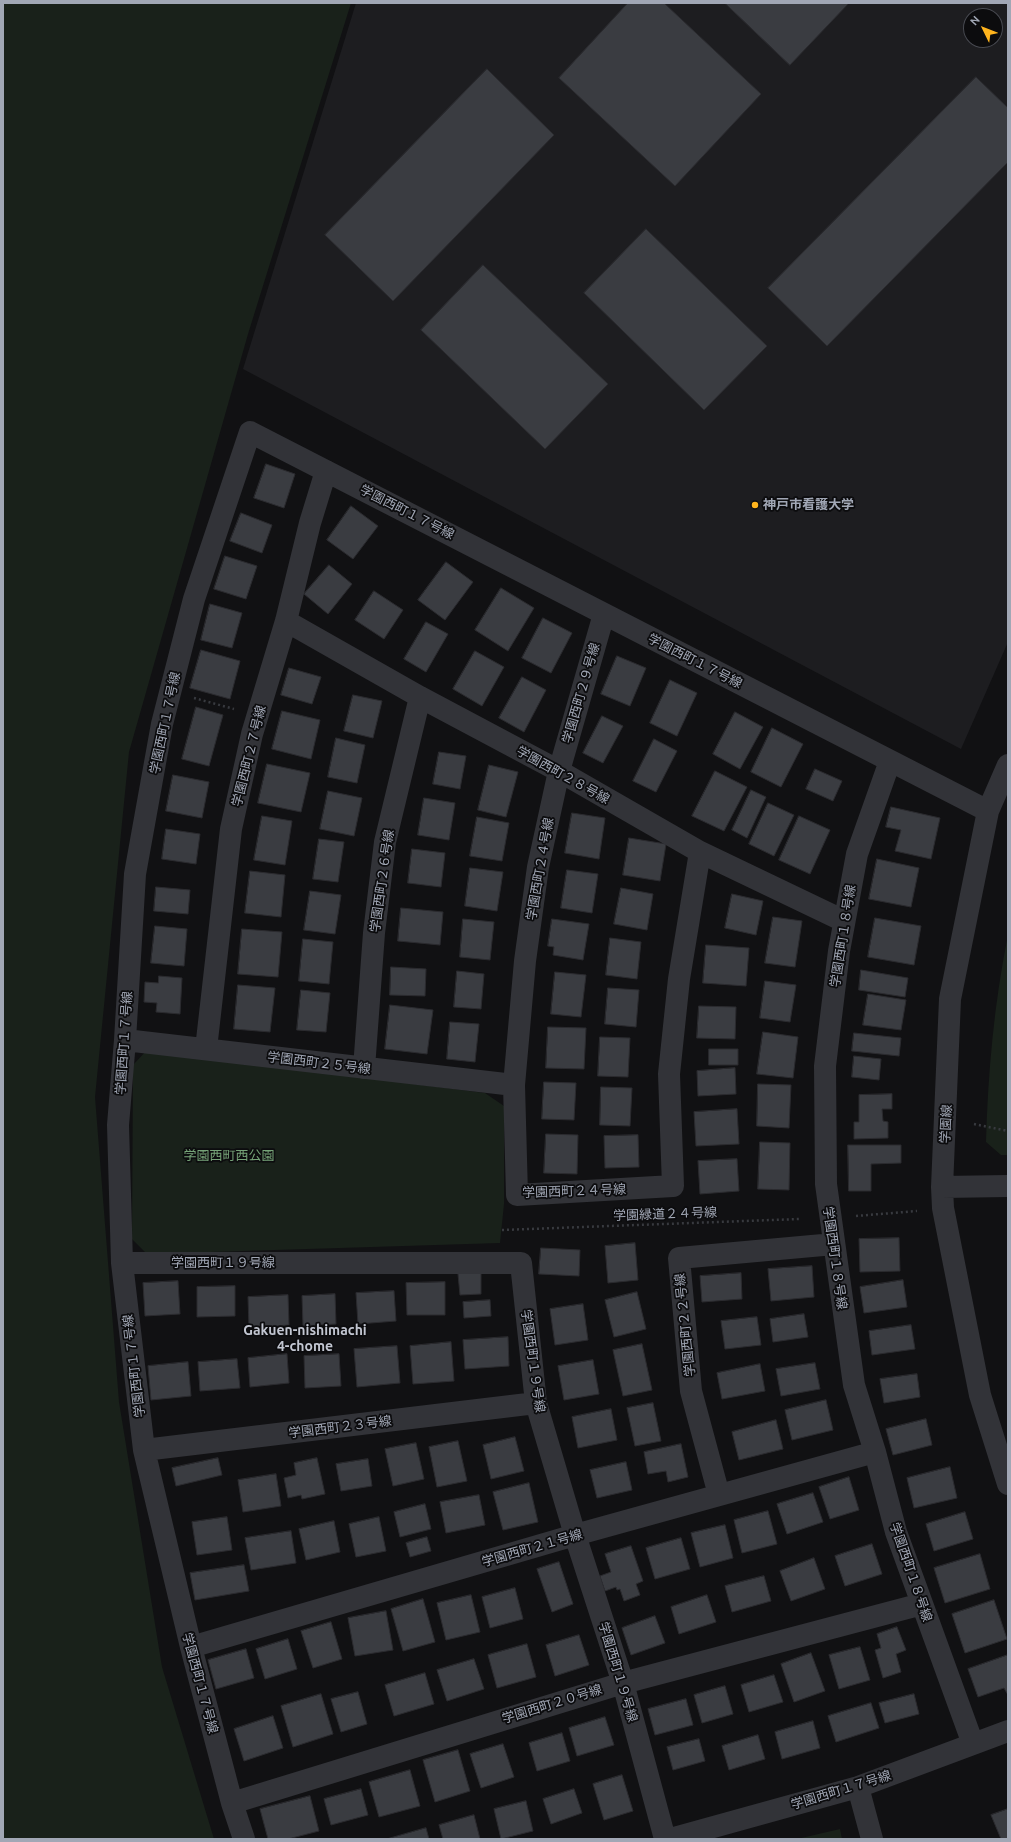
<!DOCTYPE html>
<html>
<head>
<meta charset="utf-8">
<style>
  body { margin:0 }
  #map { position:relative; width:1011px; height:1842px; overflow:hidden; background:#111113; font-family:Ubuntu,sans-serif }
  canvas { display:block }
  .frame { position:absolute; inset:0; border:4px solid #a1a7b5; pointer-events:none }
  .north { position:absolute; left:963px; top:8px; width:40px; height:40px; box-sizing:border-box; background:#0c0c0e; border:1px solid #484a51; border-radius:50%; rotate:313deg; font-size:11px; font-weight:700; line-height:16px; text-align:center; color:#a1a7b5 }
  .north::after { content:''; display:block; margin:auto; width:14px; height:18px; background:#ffb41d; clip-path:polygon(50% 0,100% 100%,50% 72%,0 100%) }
</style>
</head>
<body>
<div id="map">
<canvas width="1011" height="1842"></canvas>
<div class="frame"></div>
<div class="north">N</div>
</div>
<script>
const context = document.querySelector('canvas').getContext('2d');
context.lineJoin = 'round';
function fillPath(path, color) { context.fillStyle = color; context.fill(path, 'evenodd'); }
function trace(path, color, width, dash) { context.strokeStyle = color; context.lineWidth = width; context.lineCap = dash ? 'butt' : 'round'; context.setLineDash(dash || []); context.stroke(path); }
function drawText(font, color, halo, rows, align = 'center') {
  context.font = font + ' Ubuntu,"Noto Sans JP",sans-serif'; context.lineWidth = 3.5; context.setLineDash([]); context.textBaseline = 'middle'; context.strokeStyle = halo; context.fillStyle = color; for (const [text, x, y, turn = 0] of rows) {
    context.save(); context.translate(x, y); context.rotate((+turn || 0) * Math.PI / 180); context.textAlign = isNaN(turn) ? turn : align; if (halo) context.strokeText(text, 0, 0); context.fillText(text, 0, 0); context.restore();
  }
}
const built = new Path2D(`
  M356,3H1008V642L961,749L243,369ZM971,16H995V40H971Z`);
const green = new Path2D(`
  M3,3H351L248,334L129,752L95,1097L119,1402L162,1667L214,1839H3Z
  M1008,935V1155H1001L986,1142C988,1072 994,1004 1008,935Z
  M147,1050L485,1093L504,1106V1204L500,1243L147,1254L132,1239L133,1065Z
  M840,1829L842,1839H797Z`);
const building = new Path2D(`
  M628,3H664L761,94L675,186L559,78Z
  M725,3H849L790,65Z
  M487,69L554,135L393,301L325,235Z
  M976,77L1008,108V162L827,346L768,288Z
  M646,229L767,346L704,410L584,293Z
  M483,265L608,384L545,449L421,330Z
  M266,464L295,474L284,508L254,498Z
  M351,506L378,526L353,559L327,540Z
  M241,513L272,525L262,553L230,541Z
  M225,556L257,566L246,599L214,589Z
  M446,562L473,582L445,620L418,600Z
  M329,565L352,584L328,614L304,594Z
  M501,588L534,608L508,651L475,630Z
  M374,591L403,610L384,639L355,620Z
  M210,604L242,613L232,648L201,640Z
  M543,618L572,633L551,673L522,658Z
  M426,622L448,634L426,672L404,659Z
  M201,650L240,661L230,699L190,688Z
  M475,651L504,667L482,706L453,689Z
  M617,656L646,668L630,706L601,694Z
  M289,668L321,677L312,704L281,695Z
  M522,677L546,690L524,732L499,718Z
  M670,680L697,693L677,736L650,723Z
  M353,695L382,701L373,738L344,731Z
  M196,707L223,715L209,766L182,759Z
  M282,711L320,720L311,759L272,749Z
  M735,712L763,727L740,769L713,754Z
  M602,716L623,726L603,763L583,753Z
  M772,728L803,744L781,787L751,772Z
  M336,738L365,745L357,783L328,777Z
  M654,739L677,751L656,792L633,781Z
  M439,752L466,756L460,789L433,784Z
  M267,764L310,773L301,812L258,803Z
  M489,765L518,772L506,817L478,810Z
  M815,769L842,781L833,801L806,789Z
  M715,771L747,787L724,831L692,816Z
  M173,775L209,782L202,818L166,811Z
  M751,790L766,797L747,838L732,830Z
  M328,791L362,798L354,836L320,829Z
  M424,798L455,803L449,840L418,835Z
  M768,803L794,815L774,856L749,844Z
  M891,807L940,818L931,859L895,851L901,830L886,827Z
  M572,813L605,818L599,859L565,853Z
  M262,816L292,821L285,865L254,860Z
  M799,816L830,830L810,874L779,860Z
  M477,817L509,823L502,861L470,856Z
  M166,829L200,834L196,864L162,859Z
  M629,838L666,844L660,881L623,875Z
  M319,839L344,842L338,882L313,879Z
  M412,849L445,853L441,887L408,883Z
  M877,859L919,868L911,907L869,899Z
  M470,868L503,872L497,911L465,906Z
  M567,870L598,874L592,913L561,908Z
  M250,871L285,875L281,917L245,913Z
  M156,887L190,890L188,914L154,911Z
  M621,888L653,894L647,930L614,924Z
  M310,891L341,895L335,934L304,930Z
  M732,894L763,901L756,935L725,928Z
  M401,908L443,912L440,945L398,941Z
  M773,917L802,921L795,967L765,963Z
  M875,918L921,926L914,965L868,957Z
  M463,919L494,922L490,960L460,957Z
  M552,919L589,924L583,960L553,955L554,947L548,946Z
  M155,926L187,929L184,966L151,963Z
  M242,929L282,932L278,977L238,974Z
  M610,938L641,942L637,979L606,975Z
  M303,939L333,942L329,984L299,981Z
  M706,945L749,948L746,986L703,983Z
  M391,967L426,969L425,996L390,995Z
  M861,970L908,978L905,997L859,990Z
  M457,971L484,974L481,1009L454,1007Z
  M555,972L586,975L581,1017L551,1014Z
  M159,976L182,978L180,1014L156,1012L157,1003L144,1002L145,982L158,983Z
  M765,981L796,985L790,1022L760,1018Z
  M238,985L275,988L270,1032L234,1029Z
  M608,988L639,990L636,1027L605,1024Z
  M301,990L330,993L326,1032L297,1030Z
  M868,994L906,1000L901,1030L863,1025Z
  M390,1005L433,1010L427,1054L385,1049Z
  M699,1006L736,1007L735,1039L697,1038Z
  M450,1022L479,1024L475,1062L447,1059Z
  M548,1027L586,1028L584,1069L546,1068Z
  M763,1032L798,1037L793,1078L757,1074Z
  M854,1033L901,1038L899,1056L852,1051Z
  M600,1037L630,1038L628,1077L598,1076Z
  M709,1049H738V1065H709Z
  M854,1056L881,1059L879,1080L852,1077Z
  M735,1068L736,1094L698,1096L697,1071Z
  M544,1082L576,1083L574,1120L542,1119Z
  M758,1084L791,1085L789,1128L757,1126Z
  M601,1087L632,1088L630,1126L600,1125Z
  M892,1094V1109H882L883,1121L888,1122V1138L854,1139V1122H859V1095Z
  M737,1109L739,1144L696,1146L694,1112Z
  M546,1134L578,1135L577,1174L544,1173Z
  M638,1135L639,1167L605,1168L604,1136Z
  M760,1142L790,1143L789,1190L758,1189Z
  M848,1145H901V1163L871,1164V1191H849Z
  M737,1159L739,1191L700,1194L698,1161Z
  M899,1238L900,1271L860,1272L859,1239Z
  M635,1243L638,1280L608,1283L605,1246Z
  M541,1248L580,1250L579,1276L539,1274Z
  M812,1266L814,1297L771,1301L768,1269Z
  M481,1272V1294L460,1295L458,1274Z
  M741,1273L742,1299L702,1302L700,1276Z
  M903,1280L907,1307L864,1313L860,1287Z
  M178,1281L180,1314L145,1316L143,1283Z
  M445,1282V1315H407L406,1283Z
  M235,1286V1316L197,1317V1287Z
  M394,1291L396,1321L358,1324L356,1293Z
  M637,1292L646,1329L614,1337L605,1300Z
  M335,1294L336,1324L303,1326L302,1296Z
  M288,1295L289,1325L249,1328L248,1297Z
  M490,1300L491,1316L464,1318L463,1302Z
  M583,1304L588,1340L555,1345L550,1309Z
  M804,1314L808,1337L773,1342L770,1319Z
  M757,1317L761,1345L725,1349L721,1321Z
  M911,1325L915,1349L872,1355L869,1331Z
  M508,1337L509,1366L465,1369L463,1340Z
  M451,1342L454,1381L413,1384L410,1346Z
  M642,1344L652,1390L623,1396L613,1350Z
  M397,1346L400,1383L357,1387L354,1349Z
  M287,1354L289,1383L250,1387L248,1358Z
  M339,1354L341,1386L305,1388L304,1356Z
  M237,1359L240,1388L200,1391L198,1362Z
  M593,1360L599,1394L564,1400L558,1366Z
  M188,1362L191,1396L151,1400L148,1366Z
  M815,1363L820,1389L781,1396L776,1369Z
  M760,1364L765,1391L722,1399L717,1373Z
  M917,1374L920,1397L884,1403L880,1379Z
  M826,1400L833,1430L792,1440L785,1410Z
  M653,1403L661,1441L635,1446L627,1408Z
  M611,1409L617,1440L578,1448L572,1417Z
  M926,1419L932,1445L893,1455L886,1429Z
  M776,1420L783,1449L739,1460L732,1432Z
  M515,1437L524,1471L491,1479L483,1445Z
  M458,1441L467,1481L437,1487L429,1447Z
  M416,1443L424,1479L393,1486L385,1449Z
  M681,1444L688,1477L668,1482L666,1471L648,1474L644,1452Z
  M218,1458L222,1475L176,1486L172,1468Z
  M317,1458L325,1494L302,1499L301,1495L288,1498L284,1478L296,1475L294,1463Z
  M368,1459L372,1486L341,1491L336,1464Z
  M626,1462L632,1490L597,1498L590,1470Z
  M950,1467L957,1498L914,1508L907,1478Z
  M276,1474L281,1506L243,1512L238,1480Z
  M849,1477L859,1510L830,1519L819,1487Z
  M529,1483L538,1522L503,1530L493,1492Z
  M813,1493L823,1522L787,1534L777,1504Z
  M479,1495L485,1525L446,1533L440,1502Z
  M425,1504L431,1529L400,1537L394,1512Z
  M768,1511L777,1544L742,1553L734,1520Z
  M965,1512L973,1539L934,1551L926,1524Z
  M227,1517L232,1550L197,1555L192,1522Z
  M379,1517L386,1551L356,1557L349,1524Z
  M334,1521L340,1552L306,1560L299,1529Z
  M725,1525L733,1558L700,1567L691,1533Z
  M291,1531L296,1563L251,1570L245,1538Z
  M427,1537L431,1551L410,1557L406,1543Z
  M681,1538L690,1569L655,1579L646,1548Z
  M872,1544L882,1574L845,1586L835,1556Z
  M631,1546L643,1581L636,1584L640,1595L624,1601L620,1589L617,1590L616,1587L605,1591L600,1576L611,1572L605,1554Z
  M980,1554L990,1589L945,1603L934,1568Z
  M814,1558L825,1589L791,1601L780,1571Z
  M559,1562L573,1604L552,1612L537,1569Z
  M244,1565L249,1591L195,1600L190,1573Z
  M764,1576L771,1601L732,1612L725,1586Z
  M515,1588L523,1619L490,1628L482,1597Z
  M471,1595L480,1632L446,1640L437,1603Z
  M707,1595L716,1622L679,1634L671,1607Z
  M423,1599L435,1642L403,1651L391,1609Z
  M994,1600L1007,1639L965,1653L952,1614Z
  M386,1611L393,1650L355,1656L348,1618Z
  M655,1616L665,1643L631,1655L622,1628Z
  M331,1622L342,1659L313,1668L301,1631Z
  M897,1627L906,1650L896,1654L901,1672L883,1678L875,1650L881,1648L877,1634Z
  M579,1635L589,1665L555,1676L546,1645Z
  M288,1639L297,1669L265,1679L256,1649Z
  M527,1644L536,1677L497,1688L488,1655Z
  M860,1647L870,1680L839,1689L829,1655Z
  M246,1649L254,1678L216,1689L208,1660Z
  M811,1653L825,1691L794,1702L781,1664Z
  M1008,1655V1695L1004,1688L978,1697L968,1669Z
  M474,1659L484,1689L447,1701L437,1670Z
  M425,1673L434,1704L394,1716L385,1685Z
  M774,1675L783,1702L749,1712L741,1685Z
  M725,1686L733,1714L702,1723L694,1695Z
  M358,1692L367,1724L341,1732L331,1699Z
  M321,1694L333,1734L293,1747L281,1706Z
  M914,1694L919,1714L885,1723L879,1703Z
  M686,1699L693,1725L655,1735L648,1709Z
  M871,1703L879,1728L836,1742L828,1716Z
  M273,1716L283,1748L244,1761L234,1729Z
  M605,1717L614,1745L577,1756L569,1728Z
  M813,1721L820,1748L782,1759L775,1732Z
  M562,1733L570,1761L537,1771L529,1743Z
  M758,1735L765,1759L729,1770L722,1746Z
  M699,1739L705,1761L673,1770L667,1747Z
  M503,1744L514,1777L481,1788L470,1754Z
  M458,1750L470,1791L435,1802L423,1760Z
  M410,1770L420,1806L379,1817L369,1782Z
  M622,1775L633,1811L604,1820L593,1784Z
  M361,1789L368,1815L331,1825L324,1799Z
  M574,1789L582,1813L551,1824L543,1799Z
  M310,1796L319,1831L288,1839H268L260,1809Z
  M526,1801L533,1831L501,1839L494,1809Z
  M1008,1809V1839H1001L991,1815Z
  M474,1815L480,1839H443L439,1825Z
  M426,1828L429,1839H387Z`);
const path = new Path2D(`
  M194,698L234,709
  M974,1124L1008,1131
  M856,1216L917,1211
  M502,1230L799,1219`);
const minor = new Path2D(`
  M604,614L559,771L538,867L525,961L514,1085L517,1195L673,1186L669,1074L679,979L700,852
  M286,621L420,697L559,771L700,852L844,921
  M890,761L857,854L839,951L825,1066L826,1184L854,1385L875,1452L896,1532L973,1744
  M1008,765L988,811L950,999L942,1187L943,1208L980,1395L1008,1484
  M125,1040L514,1085
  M206,1049L231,829L252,734L286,621L310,523L326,471
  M364,1068L374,933L385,842L420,697
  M942,1187L1008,1186
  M122,1263H521L536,1403L575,1535L623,1683L665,1839
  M144,1450L536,1403
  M719,1495L691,1391L679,1258L834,1244
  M191,1647L575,1535L875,1452
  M858,1787L872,1839
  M232,1803L623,1683L922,1604
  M244,1839L232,1803L191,1647L144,1450L122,1263L118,1125L125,1040L135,874L162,724L194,599L250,432L988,811
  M670,1839L858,1787L1008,1731`);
const markers = [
  [755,505,4,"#ffb41d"]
];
const poiNames = [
  ["神戸市看護大学",763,505]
];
const streetNames = [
  ["学園西町１７号線",407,512,27],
  ["学園西町１７号線",695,661,27],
  ["学園西町２９号線",581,693,-74],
  ["学園西町１７号線",165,723,-78],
  ["学園西町２７号線",249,756,-76],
  ["学園西町２８号線",563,775,29],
  ["学園西町２４号線",540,869,-80],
  ["学園西町２６号線",382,881,-82],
  ["学園西町１８号線",843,936,-81],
  ["学園西町１７号線",124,1043,-86],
  ["学園西町２５号線",319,1063,7],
  ["学園線",946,1124,-87],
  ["学園西町２４号線",574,1191,-2],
  ["学園緑道２４号線",665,1214,-2],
  ["学園西町１８号線",835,1258,82],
  ["学園西町１９号線",223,1263],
  ["学園西町２２号線",685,1325,-96],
  ["学園西町１９号線",533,1361,82],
  ["学園西町１７号線",134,1366,-97],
  ["学園西町２３号線",340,1427,-7],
  ["学園西町２１号線",532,1548,-16],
  ["学園西町１８号線",911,1572,71],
  ["学園西町１９号線",618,1672,73],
  ["学園西町１７号線",200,1683,75],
  ["学園西町２０号線",552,1704,-17],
  ["学園西町１７号線",841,1790,-17]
];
const parkNames = [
  ["学園西町西公園",229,1156]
];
const neighbourhoodNames = [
  ["Gakuen-nishimachi",305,1330],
  ["4-chome",305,1346]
];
fillPath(built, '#1d1d20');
fillPath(green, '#19211a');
fillPath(building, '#3a3c41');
trace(building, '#2b2b2f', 1);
trace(path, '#383a3f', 2.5, [2, 3]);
trace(minor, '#323338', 22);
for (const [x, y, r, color] of markers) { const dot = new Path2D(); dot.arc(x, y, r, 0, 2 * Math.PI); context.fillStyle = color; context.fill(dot); trace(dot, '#0c0c0e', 1.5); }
drawText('bold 13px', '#a1a7b5', '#0c0c0e', poiNames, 'left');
drawText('13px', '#a1a7b5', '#0c0c0e', streetNames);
drawText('13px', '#76a378', '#0c0c0e', parkNames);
drawText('bold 14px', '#c2c6d1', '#0c0c0e', neighbourhoodNames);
</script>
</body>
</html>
